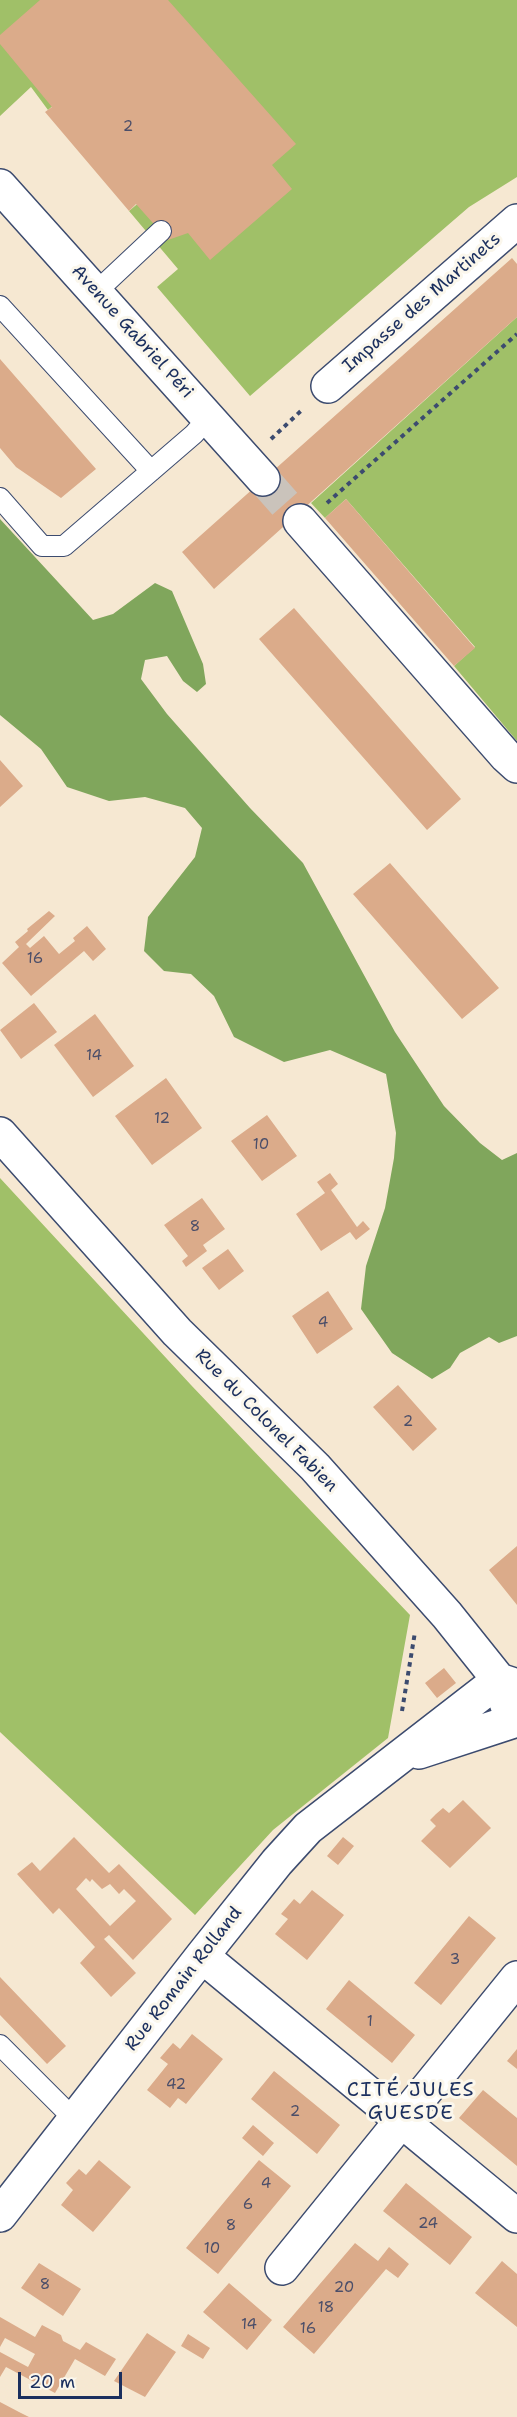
<!DOCTYPE html>
<html>
<head>
<meta charset="utf-8">
<style>
  body { margin:0 }
  #map { position:relative; width:517px; height:2417px; overflow:hidden; background:#f6e8d2; font-family:"Shantell Sans",sans-serif }
  canvas { display:block }
  .scale { position:absolute; left:18px; top:2372px; width:104px; height:27px; box-sizing:border-box; border:3px solid #1b2f5e; border-top:0; padding-left:8px; font-size:18px; line-height:21px; white-space:nowrap; color:#1b2f5e; -webkit-text-stroke:4px #fbf7ec; paint-order:stroke }
</style>
</head>
<body>
<div id="map">
<canvas width="517" height="2417"></canvas>
<div class="scale">20 m</div>
</div>
<script>
const context = document.querySelector('canvas').getContext('2d');
context.lineJoin = 'round';
function fillPath(path, color) { context.fillStyle = color; context.fill(path, 'evenodd'); }
function trace(path, color, width, dash) { context.strokeStyle = color; context.lineWidth = width; context.lineCap = dash ? 'butt' : 'round'; context.setLineDash(dash || []); context.stroke(path); }
function drawText(font, color, halo, rows, align = 'center') {
  context.font = font + ' "Shantell Sans",sans-serif'; context.lineWidth = 6; context.setLineDash([]); context.textBaseline = 'middle'; context.strokeStyle = halo; context.fillStyle = color; for (const [text, x, y, turn = 0] of rows) {
    context.save(); context.translate(x, y); context.rotate((+turn || 0) * Math.PI / 180); context.textAlign = isNaN(turn) ? turn : align; if (halo) context.strokeText(text, 0, 0); context.fillText(text, 0, 0); context.restore();
  }
}
const green = new Path2D(`
  M0,0H517V177L469,207L250,396L157,287L178,269L129,211L211,142L124,44L48,110L31,87L0,116Z
  M517,317V741L454,666L475,647L346,499L325,518L311,503Z
  M0,1178L191,1385L410,1615L388,1738L273,1830L195,1915L0,1732Z`);
const forest = new Path2D(`
  M0,519L93,620L113,614L155,583L172,591L203,664L206,684L197,692L183,681L167,656L145,660L141,679L167,714L250,808L303,863L395,1032L444,1106L480,1143L502,1160L517,1153V1336L499,1343L489,1337L460,1353L450,1368L432,1379L392,1353L361,1309L366,1266L385,1208L394,1158L396,1133L386,1074L330,1050L284,1062L234,1037L214,996L191,974L164,971L144,951L148,917L195,857L202,828L185,808L145,797L109,801L67,787L41,749L0,715Z`);
const building = new Path2D(`
  M40,0H168L296,144L272,165L292,189L210,260L188,233L168,240L136,204L129,211L45,112L52,107L0,44V35Z
  M512,258L517,264V317L214,589L182,552Z
  M0,359L96,469L61,498L16,467L0,448Z
  M346,499L475,648L454,666L325,518Z
  M294,608L461,799L427,830L259,639Z
  M0,760L23,786L0,807Z
  M390,863L499,988L462,1019L353,894Z
  M49,911L55,916L26,944L30,948L44,936L59,954L75,941L73,938L87,926L106,949L93,961L84,951L31,996L2,963L19,947L15,942L28,931L27,929Z
  M34,1003L57,1032L21,1059L0,1030Z
  M95,1014L134,1066L93,1097L54,1045Z
  M166,1078L202,1128L152,1165L115,1116Z
  M267,1115L297,1156L262,1181L231,1141Z
  M330,1173L338,1184L331,1190L357,1227L363,1221L370,1229L356,1240L350,1232L321,1251L296,1214L325,1193L317,1182Z
  M202,1198L225,1229L203,1245L207,1251L186,1267L182,1261L188,1256L164,1225Z
  M228,1249L244,1271L219,1290L202,1268Z
  M328,1291L353,1329L317,1354L292,1316Z
  M398,1385L437,1429L413,1451L373,1407Z
  M517,1546V1605L489,1570Z
  M444,1668L456,1683L437,1698L425,1683Z
  M463,1800L491,1828L450,1868L421,1841L436,1826L430,1820L436,1814L443,1808L449,1813Z
  M74,1837L109,1873L119,1864L172,1919L133,1960L109,1935L104,1939L136,1973L111,1997L80,1963L95,1947L59,1908L53,1914L17,1874L32,1862L40,1871ZM86,1878L90,1882L92,1879L102,1889L110,1884L119,1894L124,1889L136,1901L110,1926L76,1889Z
  M343,1837L354,1846L338,1865L327,1856Z
  M312,1890L344,1915L307,1960L275,1934L288,1919L281,1914L294,1899L300,1904Z
  M469,1916L496,1938L441,2005L414,1983Z
  M0,1977L66,2046L47,2064L0,2015Z
  M349,1980L415,2035L392,2063L326,2009Z
  M192,2034L223,2059L186,2104L178,2098L170,2108L147,2090L168,2064L160,2058L173,2043L180,2049Z
  M517,2049V2069L507,2061Z
  M274,2071L340,2125L317,2154L251,2099Z
  M483,2090L517,2118V2166L459,2118Z
  M253,2125L274,2143L263,2156L242,2138Z
  M99,2160L131,2187L93,2232L61,2205L73,2190L66,2183L79,2169L86,2175Z
  M259,2160L291,2186L218,2274L186,2248Z
  M406,2183L472,2237L450,2265L383,2211Z
  M355,2243L378,2261L389,2247L409,2264L398,2278L386,2269L314,2354L283,2327Z
  M502,2261L517,2274V2327L475,2293Z
  M39,2263L81,2289L63,2316L21,2288Z
  M229,2283L272,2320L247,2350L203,2312Z
  M0,2317L35,2337L42,2325L61,2335L63,2341L80,2350L86,2342L116,2359L105,2376L75,2359L55,2393L6,2367L0,2377V2352L28,2367L35,2354L5,2338L0,2347Z
  M147,2333L176,2352L145,2397L114,2381Z
  M188,2334L210,2348L203,2359L181,2346Z
  M0,2402L19,2412L29,2417H0Z`);
const minorTunnel = new Path2D(`
  M263,479L300,521`);
const path = new Path2D(`
  M271,439L303,409
  M327,503L517,334
  M402,1711L415,1632`);
const service = new Path2D(`
  M96,292L161,231
  M0,306L151,471
  M0,498L42,546H64L194,434L209,417
  M0,2045L74,2119`);
const minor = new Path2D(`
  M0,186L263,479
  M328,386L517,221
  M300,521L506,756L517,766
  M0,1134L177,1332L315,1467L447,1615L499,1680L512,1721
  M419,1752L517,1720
  M202,1956L517,2216
  M0,2215L202,1956L277,1862L308,1828L499,1680L517,1686
  M282,2268L517,1978`);
const numberNames = [
  ["2",128,127],
  ["16",35,959],
  ["14",94,1056],
  ["12",162,1119],
  ["10",261,1145],
  ["8",195,1227],
  ["4",323,1323],
  ["2",408,1422],
  ["3",455,1960],
  ["1",370,2022],
  ["42",176,2085],
  ["2",295,2112],
  ["4",266,2184],
  ["6",248,2205],
  ["24",428,2224],
  ["8",231,2226],
  ["10",212,2249],
  ["8",45,2285],
  ["20",344,2288],
  ["18",326,2308],
  ["14",249,2325],
  ["16",308,2329]
];
const streetNames = [
  ["Impasse des Martinets",422,303,-41],
  ["Avenue Gabriel Péri",132,332,48],
  ["Rue du Colonel Fabien",266,1421,45],
  ["Rue Romain Rolland",184,1979,-52]
];
const neighbourhoodNames = [
  ["CITÉ JULES",411,2091],
  ["GUESDE",411,2114]
];
fillPath(green, '#a0c068');
fillPath(forest, '#80a65c');
fillPath(building, '#dbab8a');
trace(minorTunnel, '#cac3bb', 33, [33, 16]);
trace(service, '#3c4b6f', 22);
trace(minor, '#3c4b6f', 36);
trace(path, '#3c4b6f', 4, [4.5, 4.5]);
trace(service, '#fff', 20);
trace(minor, '#fff', 33);
drawText('15px', '#4b4e69', null, numberNames);
drawText('18px', '#1b2f5e', '#fbf7ec', streetNames);
context.letterSpacing = '1.5px';
drawText('20px', '#1b2f5e', '#fbf7ec', neighbourhoodNames);
context.letterSpacing = '0px';
</script>
</body>
</html>
